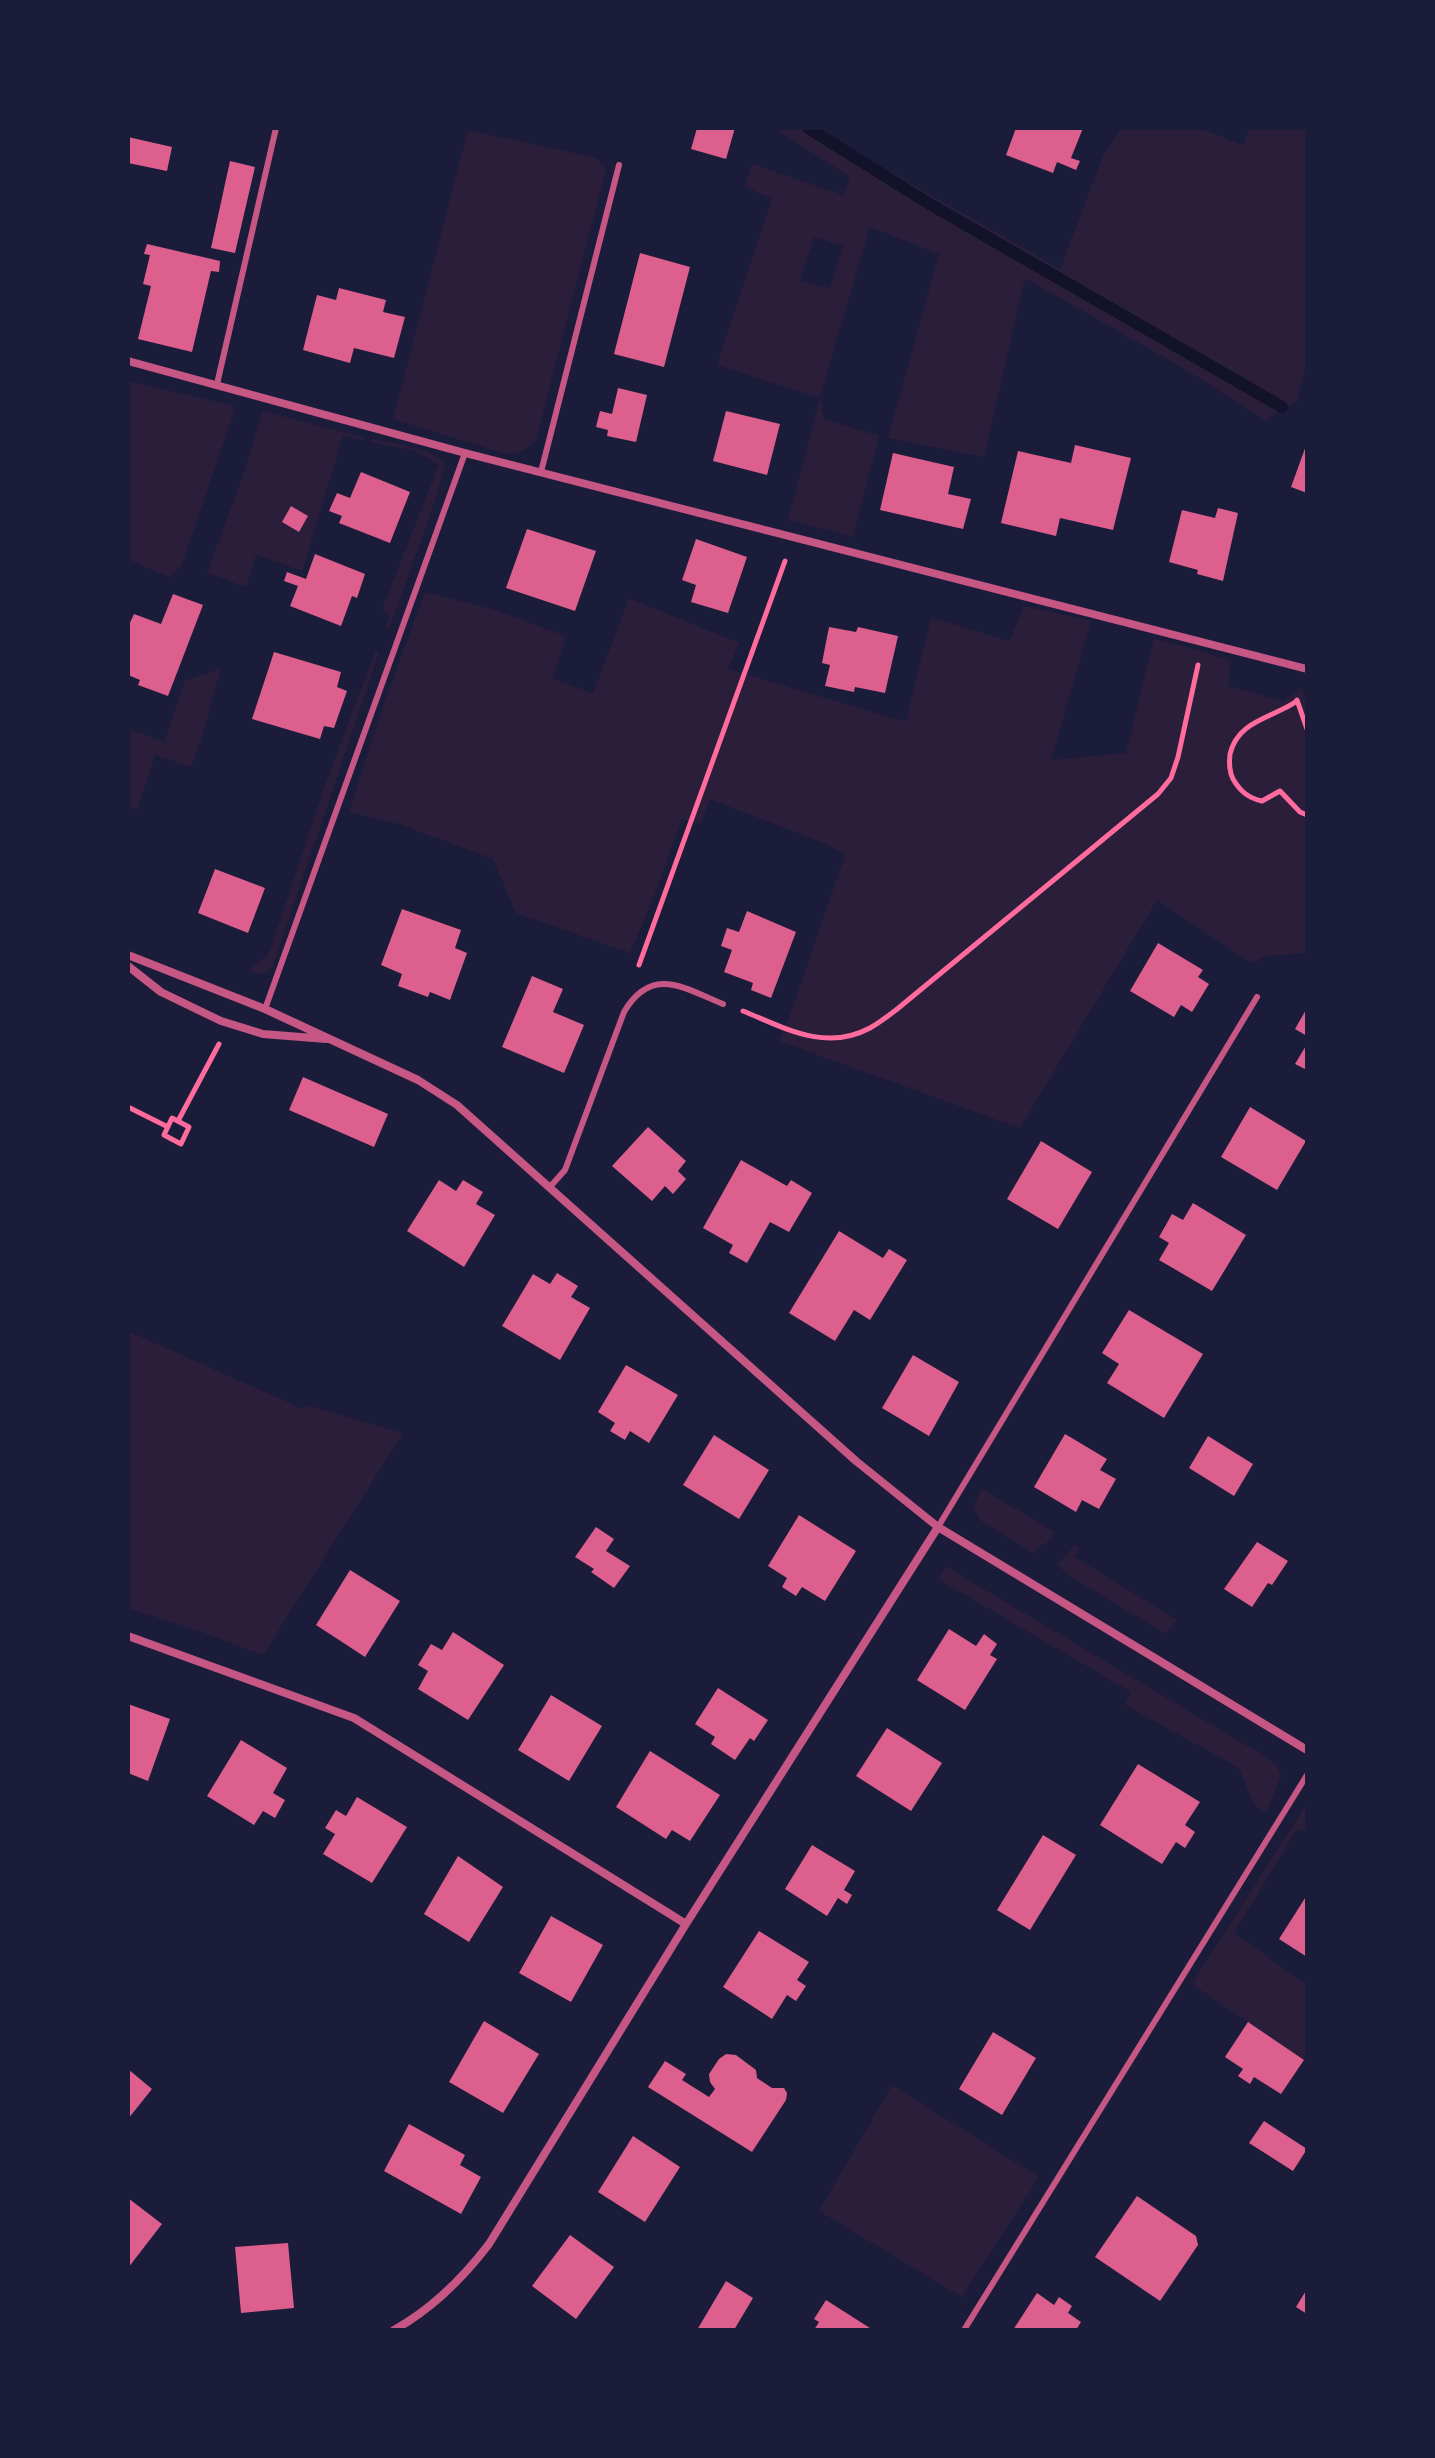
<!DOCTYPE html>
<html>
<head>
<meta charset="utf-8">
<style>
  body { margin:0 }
  #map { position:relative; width:1435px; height:2458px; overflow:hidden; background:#1b1b3a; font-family:Ubuntu,sans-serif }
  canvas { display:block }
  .frame { position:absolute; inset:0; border:130px solid #1b1b3a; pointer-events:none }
</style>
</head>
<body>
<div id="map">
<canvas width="1435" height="2458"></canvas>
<div class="frame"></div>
</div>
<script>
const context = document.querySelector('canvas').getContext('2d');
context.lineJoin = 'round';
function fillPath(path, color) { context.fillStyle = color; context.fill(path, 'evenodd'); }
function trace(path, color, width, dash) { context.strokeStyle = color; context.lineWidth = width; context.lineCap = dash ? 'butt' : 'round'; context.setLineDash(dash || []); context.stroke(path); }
const green = new Path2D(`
  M774,128H819L873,162L1060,269L1103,156L1122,128H1199L1243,145L1250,128H1307V360L1297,402L1278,411L1266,421L1188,371L1025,278L984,457L888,438L939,254L870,227L820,397L824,419L879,436L853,537L788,520L820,398L717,365L772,198L745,187L752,164L843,195L850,177ZM814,237L843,246L830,288L800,281Z
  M468,130L597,158L606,169L536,440C527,449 519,455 506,454L393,419Z
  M128,381L231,405L235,410L182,564L171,578L128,559Z
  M262,411L362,437L364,440L343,436L302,571L256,555L246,587L207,573L245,470Z
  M371,439C391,443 437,448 445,466L432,510L390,627L385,628L390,615L382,609L439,464L415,451L370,442Z
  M425,592L492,609L566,636L553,679L593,693L629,598L739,643L728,669L906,722L931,617L1009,641L1024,606L1091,621L1051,760L1126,753L1154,638L1231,660L1228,686L1283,701L1302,688L1307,705V953L1266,956L1252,963L1157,900L1020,1128L779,1041L789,1018L845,855L826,844L710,799L700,824L682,819L652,902L630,953L516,913L493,859L399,824L349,812L382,709Z
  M375,652L379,653L273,966L269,971L259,974L248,969L268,956L324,788Z
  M221,668L201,740L191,767L155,755L137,810L128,806V729L164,742L185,681Z
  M128,1331L303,1409L306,1405L403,1433L263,1655L196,1630L128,1608Z
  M982,1489L1055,1532C1051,1539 1047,1544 1040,1546L1034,1554L981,1521L973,1507Z
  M1075,1545L1080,1548L1075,1557L1177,1620L1166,1634L1068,1575L1057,1565Z
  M945,1566L1266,1757L1277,1766L1281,1775L1273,1798L1265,1812L1254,1806L1239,1768L1125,1705L1131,1692L938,1579Z
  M1307,1803V1829L1296,1831L1234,1933L1307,1985V2062L1192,1984Z
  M892,2085L1039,2177L962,2297L819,2211Z`);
const stream = new Path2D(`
  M808,128L928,203L1282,407`);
const building = new Path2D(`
  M697,128H735L726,159L691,149Z
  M1016,128H1083L1071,158L1080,161L1076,170L1057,162L1053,173L1006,155Z
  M128,137L172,147L167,171L128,163Z
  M230,161L255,167L235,253L211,248Z
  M147,244L220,261L219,272L211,271L192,352L138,339L151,286L143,284L150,255L144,254Z
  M640,253L690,267L664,367L614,354Z
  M339,288L386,300L383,312L405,317L394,358L354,348L350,363L303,350L317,295L336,300Z
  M618,388L647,395L636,442L607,436L608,430L596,427L600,411L612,414Z
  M726,411L780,424L767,475L713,461Z
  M1307,443V493L1291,487Z
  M1075,445L1131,458L1113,530L1060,518L1056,536L1001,523L1018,451L1071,463Z
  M893,453L954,467L948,494L971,499L963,529L880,510Z
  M361,472L410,492L390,543L339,523L342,516L329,511L337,493L350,498Z
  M291,506L308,516L299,532L282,522Z
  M1218,508L1238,513L1223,581L1197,574L1198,570L1169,562L1182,510L1215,518Z
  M527,529L596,551L575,611L506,588Z
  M696,539L747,557L728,613L691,602L696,585L682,580Z
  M315,554L365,574L357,598L352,596L341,626L290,606L298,586L284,581L287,572L306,579Z
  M173,594L203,605L168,696L138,685L140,680L128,675V627L134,614L161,624Z
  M829,627L856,632L858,627L898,636L885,693L855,687L854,692L825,686L830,665L822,663Z
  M274,652L341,672L337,687L347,691L334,728L324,726L320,739L252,719Z
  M215,869L265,888L248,933L198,913Z
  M402,909L461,930L455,948L467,953L450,1000L430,992L428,997L398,986L402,974L381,965Z
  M747,911L796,932L771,998L751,990L753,983L724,972L732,950L721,946L727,928L739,932Z
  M1158,943L1203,970L1198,977L1209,984L1192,1012L1181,1005L1174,1017L1130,991Z
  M532,976L563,989L553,1012L584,1025L564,1073L502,1047Z
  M1307,1008V1036L1295,1029Z
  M1307,1044V1070L1295,1064Z
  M303,1077L388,1114L374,1147L289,1110Z
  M1250,1107L1306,1141L1277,1190L1221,1157Z
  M648,1127L686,1161L678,1171L686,1179L673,1194L665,1186L652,1201L612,1166Z
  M1041,1141L1092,1172L1058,1229L1007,1199Z
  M741,1160L787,1186L791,1180L812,1193L789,1232L770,1222L747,1263L729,1253L733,1245L703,1228Z
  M439,1180L456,1191L463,1180L483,1192L476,1204L495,1215L464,1267L407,1231Z
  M1193,1203L1246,1235L1212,1291L1159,1260L1169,1243L1159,1237L1172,1214L1183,1220Z
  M839,1231L883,1258L889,1249L907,1260L870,1320L854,1310L835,1341L789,1313Z
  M557,1273L578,1286L571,1297L590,1308L560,1360L502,1326L533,1274L550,1284Z
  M1129,1310L1203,1354L1164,1418L1107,1383L1119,1364L1102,1353Z
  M913,1355L959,1382L929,1436L882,1408Z
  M626,1365L678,1395L649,1443L630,1431L625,1440L610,1431L615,1423L598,1412Z
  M1065,1434L1107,1459L1100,1470L1116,1479L1099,1509L1082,1500L1076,1512L1034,1487Z
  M714,1435L769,1470L739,1519L683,1485Z
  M1208,1436L1253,1464L1234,1496L1189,1468Z
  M799,1515L856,1551L825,1601L802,1587L796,1596L782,1587L787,1578L768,1566Z
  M596,1527L614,1539L606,1551L630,1566L614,1588L591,1572L594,1569L575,1557Z
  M1257,1542L1288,1561L1272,1585L1268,1583L1252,1607L1224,1589Z
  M350,1570L400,1601L365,1657L316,1625Z
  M949,1629L976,1646L984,1634L997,1644L990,1655L997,1659L965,1710L917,1680Z
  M453,1632L504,1665L468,1720L418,1689L428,1671L418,1665L431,1644L442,1650Z
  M718,1688L768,1720L754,1741L750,1738L735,1760L711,1744L715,1737L695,1724Z
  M551,1695L602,1726L569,1781L518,1750Z
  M128,1704L170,1719L148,1781L128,1773Z
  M887,1728L942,1763L911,1811L856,1776Z
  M241,1740L287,1768L273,1793L285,1800L275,1818L263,1811L254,1825L207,1796Z
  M650,1751L720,1795L690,1841L672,1830L666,1839L616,1807Z
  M1138,1764L1200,1802L1185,1825L1195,1832L1185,1848L1176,1842L1162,1864L1100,1825Z
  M357,1797L407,1827L372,1883L323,1854L335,1834L325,1828L336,1810L346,1816Z
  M1043,1835L1076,1855L1030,1930L997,1910Z
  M812,1845L855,1871L844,1890L852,1895L847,1904L838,1898L827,1916L785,1889Z
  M458,1856L503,1887L469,1942L424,1914Z
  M1307,1895V1957L1279,1939Z
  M551,1916L603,1945L571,2002L519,1973Z
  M759,1931L809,1962L797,1980L806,1986L796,2001L787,1995L772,2019L723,1987Z
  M484,2021L539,2054L503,2113L449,2082Z
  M1248,2022L1304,2060L1281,2094L1254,2077L1250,2084L1238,2076L1243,2069L1225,2057Z
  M993,2032L1036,2058L1002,2115L959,2089Z
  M726,2054L736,2055L756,2070L757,2078L772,2088H784L787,2093L786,2100L752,2152L648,2087L665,2061L686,2074L682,2080L709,2097L715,2089L710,2082L709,2074L719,2059Z
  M128,2069L152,2089L128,2119Z
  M1264,2121L1307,2149L1293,2171L1249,2143Z
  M409,2124L465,2155L460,2165L481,2177L461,2214L384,2171Z
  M633,2136L680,2167L645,2222L598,2192Z
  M1137,2196L1196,2236L1198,2245L1160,2301L1095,2257Z
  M128,2198L162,2224L128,2268Z
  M570,2235L614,2267L576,2319L532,2286Z
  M288,2243L294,2308L241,2313L235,2247Z
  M726,2281L753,2298L734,2330H697Z
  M1307,2289V2314L1296,2307Z
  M1037,2293L1054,2305L1059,2297L1072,2306L1068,2313L1081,2322L1076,2330H1013Z
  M826,2300L873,2330H814L819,2322L814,2319Z`);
const path = new Path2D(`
  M1297,700L1307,729
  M1297,701C1273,718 1238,720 1230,754C1229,762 1229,771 1233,779C1240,791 1248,798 1262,801L1280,791L1300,812L1307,815
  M639,965L785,561
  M743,1011C785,1028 825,1052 870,1028C879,1023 888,1016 896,1010L1158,794L1171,778L1178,757L1198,665
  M128,1107L168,1127
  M172,1118L189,1127L181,1144L164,1135Z
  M178,1121L219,1044`);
const service = new Path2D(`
  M217,384L276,128
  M541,472L619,165
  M265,1009L465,453
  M549,1188L565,1170L624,1012C652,965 684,988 723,1004
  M938,1527L1257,997
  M964,2330L1307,1775`);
const minor = new Path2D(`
  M128,361L465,453L1307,669
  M128,955L265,1009L418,1080L457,1105L856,1461L938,1527L1307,1750
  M128,966L161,992L221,1021L263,1034L326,1039
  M128,1636L354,1718L686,1924
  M394,2330C432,2309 463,2278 489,2244L686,1924L938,1527`);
fillPath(green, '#2a1e3b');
trace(stream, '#12122b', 12);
fillPath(building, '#dd5f8e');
trace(path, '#ff6b9d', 5);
trace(service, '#c65784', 6);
trace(minor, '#c65784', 8);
</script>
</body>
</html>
